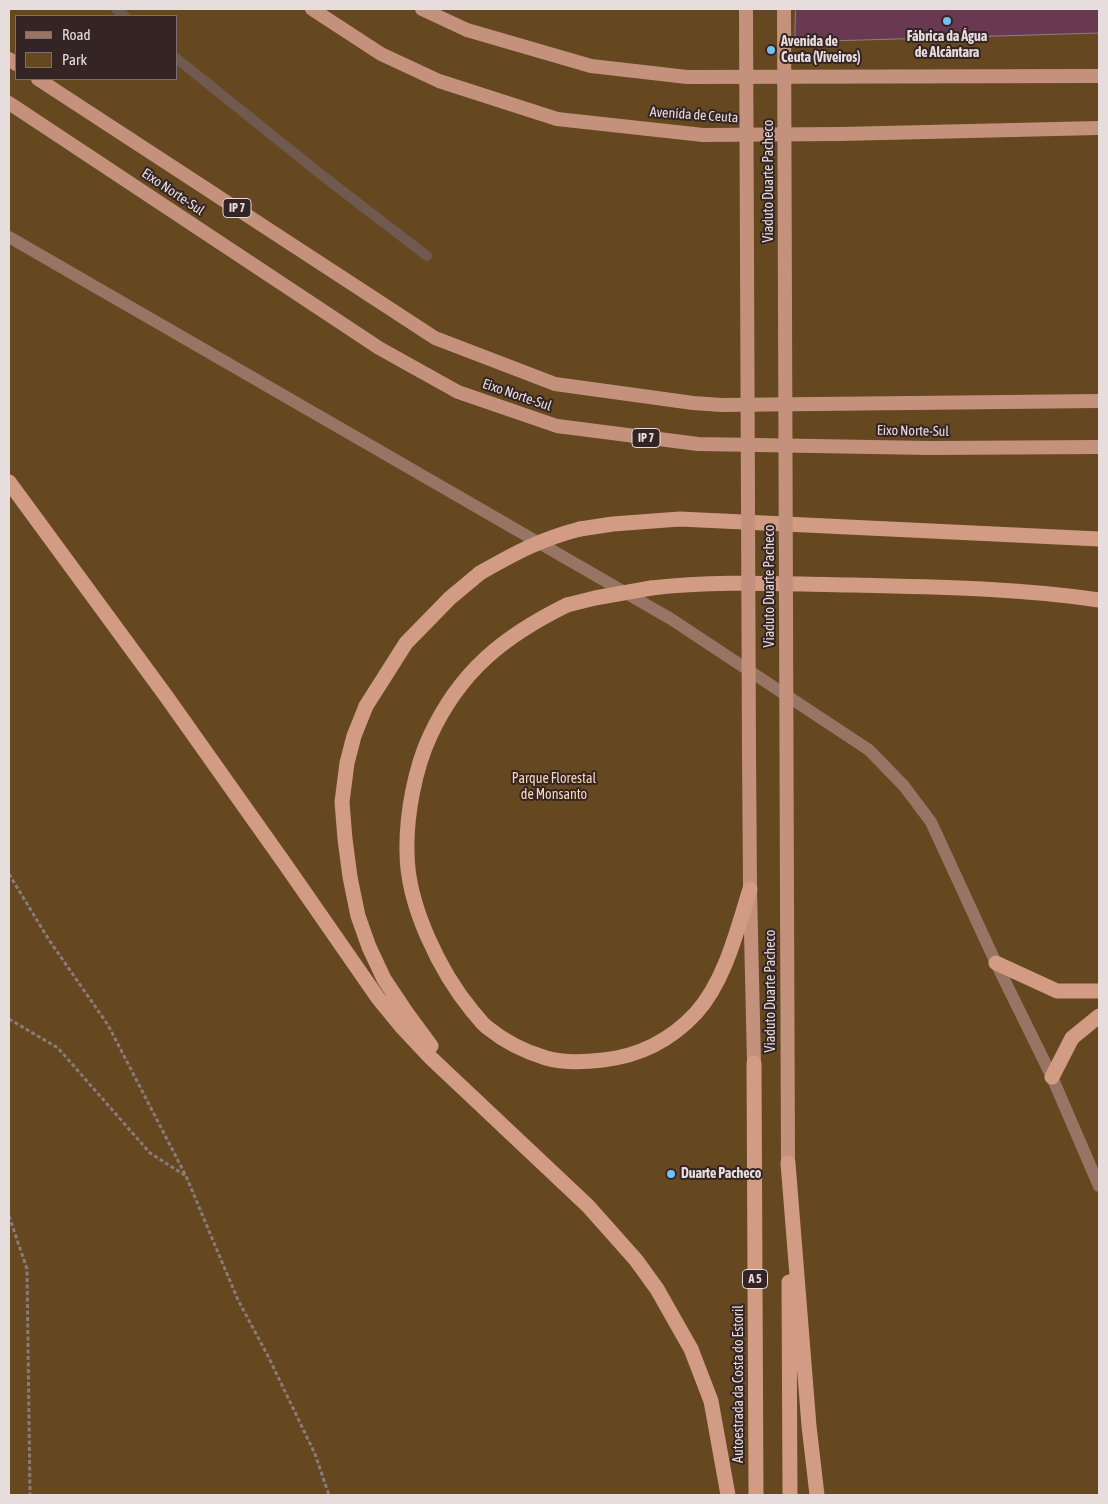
<!DOCTYPE html>
<html>
<head>
<meta charset="utf-8">
<style>
  body { margin:0 }
  #map { position:relative; width:1108px; height:1504px; overflow:hidden; background:#342424; font-family:"Asap Condensed",sans-serif }
  canvas { display:block }
  .frame { position:absolute; inset:0; border:10px solid #e8dddd; pointer-events:none }
  .legend { position:absolute; left:15px; top:15px; width:162px; height:65px; box-sizing:border-box; background:#342424; border:1px solid #7c6e6e; margin:0; padding:6px 9px; list-style:none; font-size:15px; color:#e8dddd }
  .legend li { display:flex; align-items:center; gap:10px; height:25px }
  .legend b { width:25px; border:1px solid #7c6e6e }
</style>
</head>
<body>
<div id="map">
<canvas width="1108" height="1504"></canvas>
<div class="frame"></div>
<ul class="legend">
<li><b style="height:6px;background:#987465"></b>Road</li>
<li><b style="height:14px;background:#654720"></b>Park</li>
</ul>
</div>
<script>
const context = document.querySelector('canvas').getContext('2d');
context.lineJoin = 'round';
function fillPath(path, color) { context.fillStyle = color; context.fill(path, 'evenodd'); }
function trace(path, color, width, dash) { context.strokeStyle = color; context.lineWidth = width; context.lineCap = dash ? 'butt' : 'round'; context.setLineDash(dash || []); context.stroke(path); }
function drawText(font, color, halo, rows, align = 'center') {
  context.font = font + ' "Asap Condensed",sans-serif'; context.lineWidth = 4; context.setLineDash([]); context.textBaseline = 'middle'; context.strokeStyle = halo; context.fillStyle = color; for (const [text, x, y, turn = 0] of rows) {
    context.save(); context.translate(x, y); context.rotate((+turn || 0) * Math.PI / 180); context.textAlign = isNaN(turn) ? turn : align; if (halo) context.strokeText(text, 0, 0); context.fillText(text, 0, 0); context.restore();
  }
}
const green = new Path2D(`
  M9,9H1099V1495H9ZM16,16H176V79H16Z`);
const building = new Path2D(`
  M796,9H1099V33L795,42Z`);
const path = new Path2D(`
  M9,874L49,940L108,1025L186,1176L238,1300L268,1356L315,1454L329,1495
  M9,1019L58,1048L150,1153L186,1176
  M9,1216L27,1269L30,1495`);
const service = new Path2D(`
  M116,9L125,16
  M176,58L323,176L427,256`);
const secondary = new Path2D(`
  M9,237L671,619L869,750L904,786L931,822L996,963L1052,1077L1099,1186`);
const trunk = new Path2D(`
  M312,9L381,54L439,81L557,119L703,135L840,134L1099,128
  M422,9L467,30L591,66L687,77L1099,76
  M9,59L16,64
  M38,79L435,338L555,384L693,403L722,405L1099,401
  M9,103L379,348L458,392L557,426L698,444L930,448L1099,447
  M749,751L750,889L754,1063
  M787,899L788,1163`);
const motorway = new Path2D(`
  M9,482L166,696L285,864L378,998L401,1026L431,1058L588,1206L636,1260L657,1289L691,1349L711,1401L728,1495
  M580,529L613,524L680,519L1099,539
  M651,588C718,580 785,584 853,585C935,587 1018,588 1099,600
  M567,605C504,636 460,671 430,736C415,768 406,816 407,852C407,905 440,972 473,1012C478,1017 482,1024 488,1028C504,1041 526,1052 546,1058C563,1063 586,1062 603,1060C639,1056 671,1040 696,1013C725,981 737,930 750,889
  M996,963L1057,991H1099
  M431,1046L406,1012L384,979L369,947L358,916L350,877L345,839L342,802L347,763L354,736L366,706L406,643L450,598L480,573
  M754,1063L756,1495
  M1052,1077L1072,1038L1099,1016
  M788,1163L809,1426L817,1495
  M789,1282L790,1495`);
const trunkBridge = new Path2D(`
  M746,9L749,751
  M784,9L787,899`);
const motorwayBridge = new Path2D(`
  M480,573C515,553 541,539 580,529
  M567,605L595,598L651,588`);
const markers = [
  [947,21,5,"#72c1f5"],
  [771,50,5,"#72c1f5"],
  [671,1174,5,"#72c1f5"]
];
const shields = [
  [237,208,28],
  [646,438,28],
  [755,1279,25]
];
const shieldNames = [
  ["IP 7",237,208],
  ["IP 7",646,438],
  ["A 5",755,1279]
];
const poiNames = [
  ["Fábrica da Água",947,37,"center"],
  ["de Alcântara",947,53,"center"],
  ["Avenida de",781,42],
  ["Ceuta (Viveiros)",781,58],
  ["Duarte Pacheco",681,1174]
];
const streetNames = [
  ["Avenida de Ceuta",694,115,4],
  ["Viaduto Duarte Pacheco",769,181,-90],
  ["Eixo Norte-Sul",173,192,34],
  ["Eixo Norte-Sul",517,395,19],
  ["Eixo Norte-Sul",913,431,1],
  ["Viaduto Duarte Pacheco",770,586,-90],
  ["Viaduto Duarte Pacheco",771,991,-90],
  ["Autoestrada da Costa do Estoril",739,1384,-90]
];
const parkNames = [
  ["Parque Florestal",554,779],
  ["de Monsanto",554,795]
];
fillPath(green, '#654720');
fillPath(building, '#693951');
trace(building, '#8f7d85', 1);
trace(path, '#887b7b', 3, [4, 2.5]);
trace(service, '#70594f', 10);
trace(secondary, '#987465', 12);
trace(trunk, '#c4927c', 14);
trace(motorway, '#d29b83', 15);
trace(trunkBridge, '#c4927c', 14);
trace(motorwayBridge, '#d29b83', 15);
for (const [x, y, r, color] of markers) { const dot = new Path2D(); dot.arc(x, y, r, 0, 2 * Math.PI); context.fillStyle = color; context.fill(dot); trace(dot, '#342424', 2); }
for (const [x, y, w] of shields) { const box = new Path2D(); box.roundRect(x - w / 2, y - 9.5, w, 19, 4); context.fillStyle = '#342424'; context.fill(box); trace(box, '#e8dddd', 1); }
drawText('bold 12px', '#e8dddd', null, shieldNames);
drawText('bold 14px', '#e8dddd', '#342424', poiNames, 'left');
drawText('14px', '#e8dddd', '#342424', streetNames);
drawText('14px', '#fbdab3', '#342424', parkNames);
</script>
</body>
</html>
